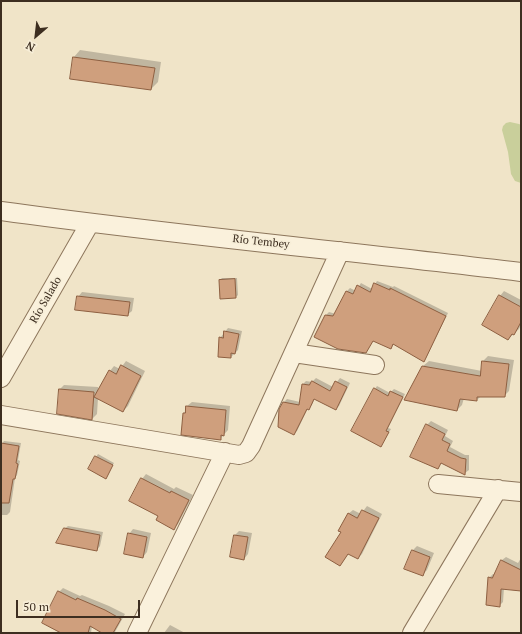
<!DOCTYPE html>
<html>
<head>
<meta charset="utf-8">
<style>
  body { margin:0 }
  #map { position:relative; width:522px; height:634px; overflow:hidden; background:#f0e4c8; font-family:"PT Serif",serif }
  canvas { display:block }
  .frame { position:absolute; inset:0; border:2px solid #3d2e20; pointer-events:none }
  .north { position:absolute; left:16px; top:16px; width:40px; height:40px; -webkit-text-stroke:3px #f7eed8; paint-order:stroke; rotate:208deg; font-size:11px; font-weight:700; line-height:16px; text-align:center; color:#3d2e20 }
  .north::after { content:''; display:block; margin:auto; width:14px; height:18px; background:#3d2e20; clip-path:polygon(50% 0,100% 100%,50% 72%,0 100%) }
  .scale { position:absolute; left:16px; top:600px; width:124px; height:18px; box-sizing:border-box; border:2px solid #3d2e20; border-top:0; padding-left:5px; font-size:12px; line-height:14px; white-space:nowrap; color:#3d2e20; -webkit-text-stroke:3px #f7eed8; paint-order:stroke }
</style>
</head>
<body>
<div id="map">
<canvas width="522" height="634"></canvas>
<div class="frame"></div>
<div class="north">N</div>
<div class="scale">50 m</div>
</div>
<script>
const context = document.querySelector('canvas').getContext('2d');
context.lineJoin = 'round';
function fillPath(path, color) { context.fillStyle = color; context.fill(path, 'evenodd'); }
function trace(path, color, width, dash) { context.strokeStyle = color; context.lineWidth = width; context.lineCap = dash ? 'butt' : 'round'; context.setLineDash(dash || []); context.stroke(path); }
function drawText(font, color, halo, rows, align = 'center') {
  context.font = font + ' "PT Serif",serif'; context.lineWidth = 3.5; context.setLineDash([]); context.textBaseline = 'middle'; context.strokeStyle = halo; context.fillStyle = color; for (const [text, x, y, turn = 0] of rows) {
    context.save(); context.translate(x, y); context.rotate((+turn || 0) * Math.PI / 180); context.textAlign = isNaN(turn) ? turn : align; if (halo) context.strokeText(text, 0, 0); context.fillText(text, 0, 0); context.restore();
  }
}
const green = new Path2D(`
  M510,122L519,124L521,125V183L515,181L511,174L508,152L502,130L503,126L506,123Z`);
const shadow = new Path2D(`
  M80,50L161,62L158,82L151,89L71,78L74,57Z
  M222,278H237L238,295L236,297L220,280Z
  M377,281L393,287L394,286L448,313L426,358L423,361L394,344L391,348L374,340L365,352L326,315L329,312L336,314L347,291L350,288L356,291L361,283L372,289Z
  M504,291L521,300V325L519,329L508,339L500,296Z
  M82,292L134,298L132,311L127,315L78,297Z
  M228,328L242,331L238,350L231,357L220,338Z
  M488,356L514,360L509,391L504,396H481L477,400L464,398L462,405L457,410L423,366L429,361L482,371L483,361Z
  M126,361L145,371L128,406L123,411L98,398L97,414L92,419L58,413L60,389L64,385L98,387V392L110,371L114,366L120,369Z
  M316,378L333,387L340,378L350,383L339,406L335,409L315,398L312,405L308,408L297,431L293,434L284,402L287,399L300,402L303,384L306,381L312,382Z
  M377,386L390,393L394,389L405,394L388,428L391,429L381,445L375,389Z
  M192,402L230,406L228,430L221,438L184,413L187,410V406Z
  M431,421L448,430L445,436L453,441L450,447L465,455H469V470L465,473L442,462L437,468L427,425Z
  M4,441L21,443L18,460L20,461L17,475L15,478L10,512L7,515H1V445Z
  M98,454L114,463L107,475L89,469Z
  M146,474L174,489L176,487L193,495L178,524L174,528L142,479Z
  M367,506L382,514L362,554L358,558L349,553L340,565L342,532L348,514L353,510L361,514Z
  M68,526L103,532L100,546L97,550L64,529Z
  M133,529L151,533L147,552L143,557L129,534Z
  M239,531L252,533L248,554L244,559L231,556L235,535Z
  M417,546L434,553L427,570L423,574L412,551Z
  M506,557L518,563L521,558V590L504,588L503,602L499,606L489,578L493,574H495L502,560Z
  M63,588L80,596L82,595L109,606L125,614L115,632L104,633L92,626L91,633L58,632L59,592Z
  M170,625L185,633H164Z`);
const building = new Path2D(`
  M73,57L155,68L151,90L70,79Z
  M235,279L236,298L220,299L219,280Z
  M374,283L390,290V288L446,316L424,362L393,344L391,349L373,341L366,353L338,349L314,337L325,315L333,316L346,291L353,294L357,285L370,292Z
  M499,295L521,307V322L514,335L512,334L508,340L482,325Z
  M77,296L130,302L128,316L75,310Z
  M224,331L239,334L235,354L231,353V358L218,357L219,337L223,338Z
  M482,361L509,364L505,397H477V401L460,399L457,411L404,400L422,366L480,376Z
  M121,365L141,376L123,412L94,397L109,370L116,374Z
  M312,381L330,391L335,381L347,387L336,410L314,399L309,410L307,409L294,435L278,427L279,409L283,402L299,405L302,384L309,385Z
  M374,388L388,396L390,391L403,397L386,431L389,432L381,447L351,431Z
  M59,389L94,392L92,420L57,414Z
  M186,406L226,410L224,436L221,435V440L181,435L183,413H185Z
  M426,424L445,434L442,440L450,444L447,451L461,458L466,459L465,475L441,463L438,469L410,457Z
  M1,443L19,446L16,463L18,464L15,479H13L9,503H1Z
  M95,456L113,465L106,479L88,469Z
  M141,478L170,493L171,491L189,500L174,530L156,520L158,516L129,501Z
  M362,510L379,518L358,559L348,554L340,566L325,557L341,532L338,531L348,513L357,518Z
  M64,528L100,535L97,551L56,543Z
  M128,533L147,537L143,558L124,554Z
  M234,535L248,537L244,560L230,557Z
  M412,550L430,557L423,576L404,569Z
  M501,560L521,570V591L501,589L500,607L486,605L488,577L492,578Z
  M58,591L76,600L77,598L105,610L121,619L113,633H102L90,626L88,633H61L42,623Z`);
const minor = new Path2D(`
  M1,211C174,235 348,251 521,272
  M294,353L375,365
  M1,378L90,223
  M1,415L239,455L246,453L251,446L340,251
  M438,484L521,492
  M137,633L225,452
  M412,633L498,489`);
const streetNames = [
  ["Río Tembey",261,242,6],
  ["Río Salado",46,300,-60]
];
fillPath(green, '#c9cf9b');
fillPath(shadow, '#0003');
fillPath(building, '#cf9f7d');
trace(building, '#8d5f41', 1);
trace(minor, '#8d765c', 20);
trace(minor, '#faf1dc', 18);
drawText('11px', '#3d2e20', '#f7eed8', streetNames);
</script>
</body>
</html>
